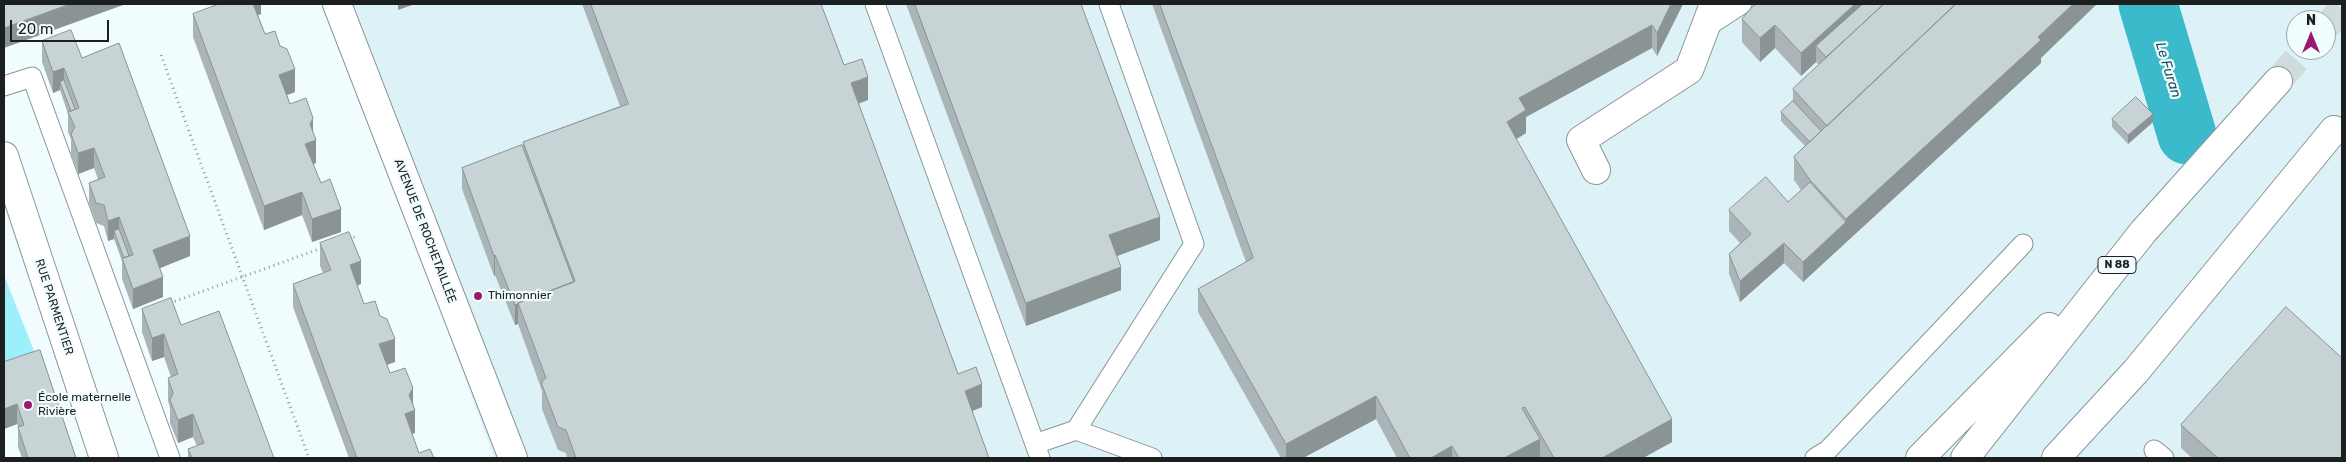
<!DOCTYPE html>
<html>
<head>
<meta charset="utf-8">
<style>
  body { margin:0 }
  #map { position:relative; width:2346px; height:462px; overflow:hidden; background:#f0fcfe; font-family:Rubik,sans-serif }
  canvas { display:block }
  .frame { position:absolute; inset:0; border:5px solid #1b1f20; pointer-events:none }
  .north { position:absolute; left:2286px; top:10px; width:50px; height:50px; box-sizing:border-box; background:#f0fcfe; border:1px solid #9ba4a5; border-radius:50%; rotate:0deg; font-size:14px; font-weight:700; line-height:20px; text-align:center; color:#1b1f20 }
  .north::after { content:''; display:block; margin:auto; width:18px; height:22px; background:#99196f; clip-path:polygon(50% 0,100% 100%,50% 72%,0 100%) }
  .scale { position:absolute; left:10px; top:20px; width:99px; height:22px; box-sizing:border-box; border:2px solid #1b1f20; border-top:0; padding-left:6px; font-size:15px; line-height:18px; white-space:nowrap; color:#1b1f20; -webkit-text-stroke:4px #f0fcfe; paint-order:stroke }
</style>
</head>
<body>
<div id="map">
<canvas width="2346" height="462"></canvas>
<div class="frame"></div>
<div class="north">N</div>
<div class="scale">20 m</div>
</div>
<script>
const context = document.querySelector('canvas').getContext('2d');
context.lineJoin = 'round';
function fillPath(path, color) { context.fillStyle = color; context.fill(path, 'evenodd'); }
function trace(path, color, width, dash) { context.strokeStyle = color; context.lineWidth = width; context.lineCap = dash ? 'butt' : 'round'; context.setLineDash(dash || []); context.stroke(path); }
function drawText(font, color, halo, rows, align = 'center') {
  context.font = font + ' Rubik,sans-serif'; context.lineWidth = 4.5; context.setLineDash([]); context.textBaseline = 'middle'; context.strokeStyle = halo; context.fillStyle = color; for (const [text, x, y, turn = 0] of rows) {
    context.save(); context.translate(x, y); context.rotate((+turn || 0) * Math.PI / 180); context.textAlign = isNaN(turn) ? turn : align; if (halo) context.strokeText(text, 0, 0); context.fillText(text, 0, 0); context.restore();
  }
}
const built = new Path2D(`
  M330,4H2342V458H494ZM2296,20H2326V50H2296Z`);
const green = new Path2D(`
  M4,275L38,361L4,371Z`);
const river = new Path2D(`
  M2148,4L2187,135`);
const trunkTunnel = new Path2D(`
  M2326,27L2342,9
  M2278,81L2305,50`);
const path = new Path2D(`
  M161,55L309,458
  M349,239L357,236
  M170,303L322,248`);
const service = new Path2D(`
  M875,4L1040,458
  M1705,28L1742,4
  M4,86L32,77L170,458
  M1076,430L1152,458
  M1035,444L1076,430L1194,244L1109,4
  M2154,450L2164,458
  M1815,458L1828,450L2023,244`);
const minor = new Path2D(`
  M4,156L104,458
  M1596,170L1581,140L1689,70L1714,4`);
const tertiary = new Path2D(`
  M337,4L513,458`);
const trunk = new Path2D(`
  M1920,458L2049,327
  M1965,458L2143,232L2278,81
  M2056,458L2136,371L2334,130`);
const wall = new Path2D(`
  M261,4V14L258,15L265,34L295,92L287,95L290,104L313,133L316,163L313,164L341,232L312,242L302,215L264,230L193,37V14Z
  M582,4H821L844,65L868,100L858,104L958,374L982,407L972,411L989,458H567L566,453L558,450L542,409V391L518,324L515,325L495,275L494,276L462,189V168L523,145V142L620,106Z
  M906,4H1081L1160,240L1117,256L1121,290L1026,326Z
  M1152,4H1683L1657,56L1652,48L1526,117V133L1516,139L1672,442L1643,458H1541L1540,456V458H1397L1376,419L1303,458H1281L1198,312V289L1246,262Z
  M1742,19L2041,58V63L1803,282L1784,263L1740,302L1729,274V254L1740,243L1729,231V210L1788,202L1801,190L1794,180V157L1805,146L1781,121V112L1793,101V89L1819,65L1816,62L1801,76L1775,48L1760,62L1742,42Z
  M42,41L82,58L190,256L160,268L163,297L133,309L122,279V261L114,239L108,241L104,226L96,223L89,203V183L98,179L94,168L78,174L71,154V139L68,132V114L60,90L53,93L42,62Z
  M2112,119L2153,122L2128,144L2112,127Z
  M320,243L361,284L357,286L364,304L395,362L387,365L390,373L413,403L415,433L412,434L419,453L434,458H349L293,307V284L323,273L320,266Z
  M142,309L181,325L274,458H188V449L197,446L193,437L178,443L170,423V408L168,401V378L171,377L164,357L152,361L142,332Z
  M4,362L76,458H22L18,447V427L17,424L4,429Z
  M2181,425L2342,458H2192L2181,448Z`);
const shadedWall = new Path2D(`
  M70,4H126L4,48V28Z
  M250,4H261V14L253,17Z
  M398,4H415L398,10Z
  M1671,4H1683L1657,56V33Z
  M1855,4H1880L1816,46V62L1801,76V53Z
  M2073,4H2097L2041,58V63L1803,282V262L1846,222V219Z
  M1652,25V48L1526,117V133L1507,145V122L1519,98Z
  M1775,25V48L1760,62V38Z
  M64,68V88L60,82V90L53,93V72Z
  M295,69V92L279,98V75Z
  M868,77V100L851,106V83Z
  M2153,114V122L2128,144V135Z
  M313,118V141L316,140V163L308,166L305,144L310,124Z
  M94,148V168L78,174V153Z
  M302,192V215L264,230V206Z
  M341,209V232L312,242V219Z
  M119,217V237L114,231V239L108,241V221Z
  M1160,217V240L1109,259V235Z
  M190,236V256L153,271V250Z
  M1784,243V263L1740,302V281Z
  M495,255V275L494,276V256Z
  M361,261V284L350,288V265Z
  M1121,267V290L1026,326V303Z
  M163,277V297L133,309V289Z
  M518,304V324L515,325V305Z
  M164,334V357L152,361V338Z
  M395,339V362L379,367V344Z
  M982,384V407L965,414V391Z
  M413,388V411L415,410V433L405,437V414L409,395Z
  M1376,396V419L1303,458H1286V444Z
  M17,404V424L4,429V409Z
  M193,414V437L178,443V420Z
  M1672,419V442L1643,458H1602Z
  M1540,439V458H1504Z
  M1452,446V458H1431Z`);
const building = new Path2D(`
  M4,4H70L4,28Z
  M219,4H253L265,34L275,31L280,46L287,49L295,69L279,75L290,104L306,98L313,118L310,124L316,140L305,144L321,183L330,179L341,209L312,219L302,192L264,206L193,14Z
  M591,4H821L844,65L862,59L868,77L851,83L958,374L976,367L982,384L965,391L989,458H576L566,430L558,427L542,385V381L546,378L518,303L575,281L523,142L628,104Z
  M915,4H1081L1160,217L1109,235L1121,267L1026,303Z
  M1160,4H1671L1657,33L1652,25L1519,98L1526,110L1507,122L1672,419L1602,458H1554L1525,407L1522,408L1540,439L1504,458H1459L1452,446L1431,458H1410L1376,396L1286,444L1198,289L1253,258Z
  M1757,4H1855L1801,53L1775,25L1760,38L1742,19L1751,8Z
  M1863,4H1884L1826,57L1816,46Z
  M1884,4H1956L1827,126L1793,89Z
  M1956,4H2073L2038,37L2041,40L1846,219L1810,180L1794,157Z
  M71,30L82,58L119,43L190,236L153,250L163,277L133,289L122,258L133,255L119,217L108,221L104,205L96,203L89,183L105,177L94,148L78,153L71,134L75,127L68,112L79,108L64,68L53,72L42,41Z
  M64,80L75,109L71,111L60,82Z
  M2136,97L2153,114L2128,135L2112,119Z
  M1793,101L1821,131L1810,142L1781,112Z
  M522,145L574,282L518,303V304L515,305L495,255L494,256L462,168Z
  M1766,177L1788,202L1810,182L1846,222L1803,262L1784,243L1740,281L1729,254L1751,234L1729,210Z
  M119,229L129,256L124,258L114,231Z
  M349,232L361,261L350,265L364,304L375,301L380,316L387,319L395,339L379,344L390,373L405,368L413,388L409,395L415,410L405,414L419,453L430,449L434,458H357L293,284L331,270L320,243Z
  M171,298L181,325L219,311L274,458H192L188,449L204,443L193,414L178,420L170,400L173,393L168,378L178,374L164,334L152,338L142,309Z
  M2286,307L2342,358V458H2218L2181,425Z
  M40,350L76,458H28L18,427L24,425L17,404L4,409V362Z`);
const markers = [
  [478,296,5,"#99196f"],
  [28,405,5,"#99196f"]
];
const shields = [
  [2117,265,38]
];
const shieldNames = [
  ["N 88",2117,265]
];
const streetNames = [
  ["AVENUE DE ROCHETAILLÉE",425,231,69],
  ["RUE PARMENTIER",54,307,72]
];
const poiNames = [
  ["Thimonnier",488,296],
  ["École maternelle",38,398],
  ["Rivière",38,412]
];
const waterNames = [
  ["Le Furan",2168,70,73]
];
fillPath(built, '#ddf2f6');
fillPath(green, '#9deffc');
trace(river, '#3bbacb', 59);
trace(trunkTunnel, '#d0dbdd', 28, [28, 14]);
trace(service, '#8a9597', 21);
trace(minor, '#8a9597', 30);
trace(tertiary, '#8a9597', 30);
trace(trunk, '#8a9597', 30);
trace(path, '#929a9c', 3, [1, 4]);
trace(service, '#fff', 19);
trace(minor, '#fff', 28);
trace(tertiary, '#fff', 28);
trace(trunk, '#fff', 28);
fillPath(wall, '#abb5b7');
fillPath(shadedWall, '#8b9495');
fillPath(building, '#c7d3d5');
trace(building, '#8b9495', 1);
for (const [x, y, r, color] of markers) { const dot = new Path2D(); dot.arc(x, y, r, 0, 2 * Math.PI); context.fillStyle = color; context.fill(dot); trace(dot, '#f0fcfe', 2); }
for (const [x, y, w] of shields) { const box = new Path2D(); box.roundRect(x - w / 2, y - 8.5, w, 17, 4); context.fillStyle = '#f0fcfe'; context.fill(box); trace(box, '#1b1f20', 1); }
drawText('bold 11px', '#1b1f20', null, shieldNames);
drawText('12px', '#1b1f20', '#f0fcfe', streetNames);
drawText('12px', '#1b1f20', '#f0fcfe', poiNames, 'left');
drawText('italic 14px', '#1b5058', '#f0fcfe', waterNames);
</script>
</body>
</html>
